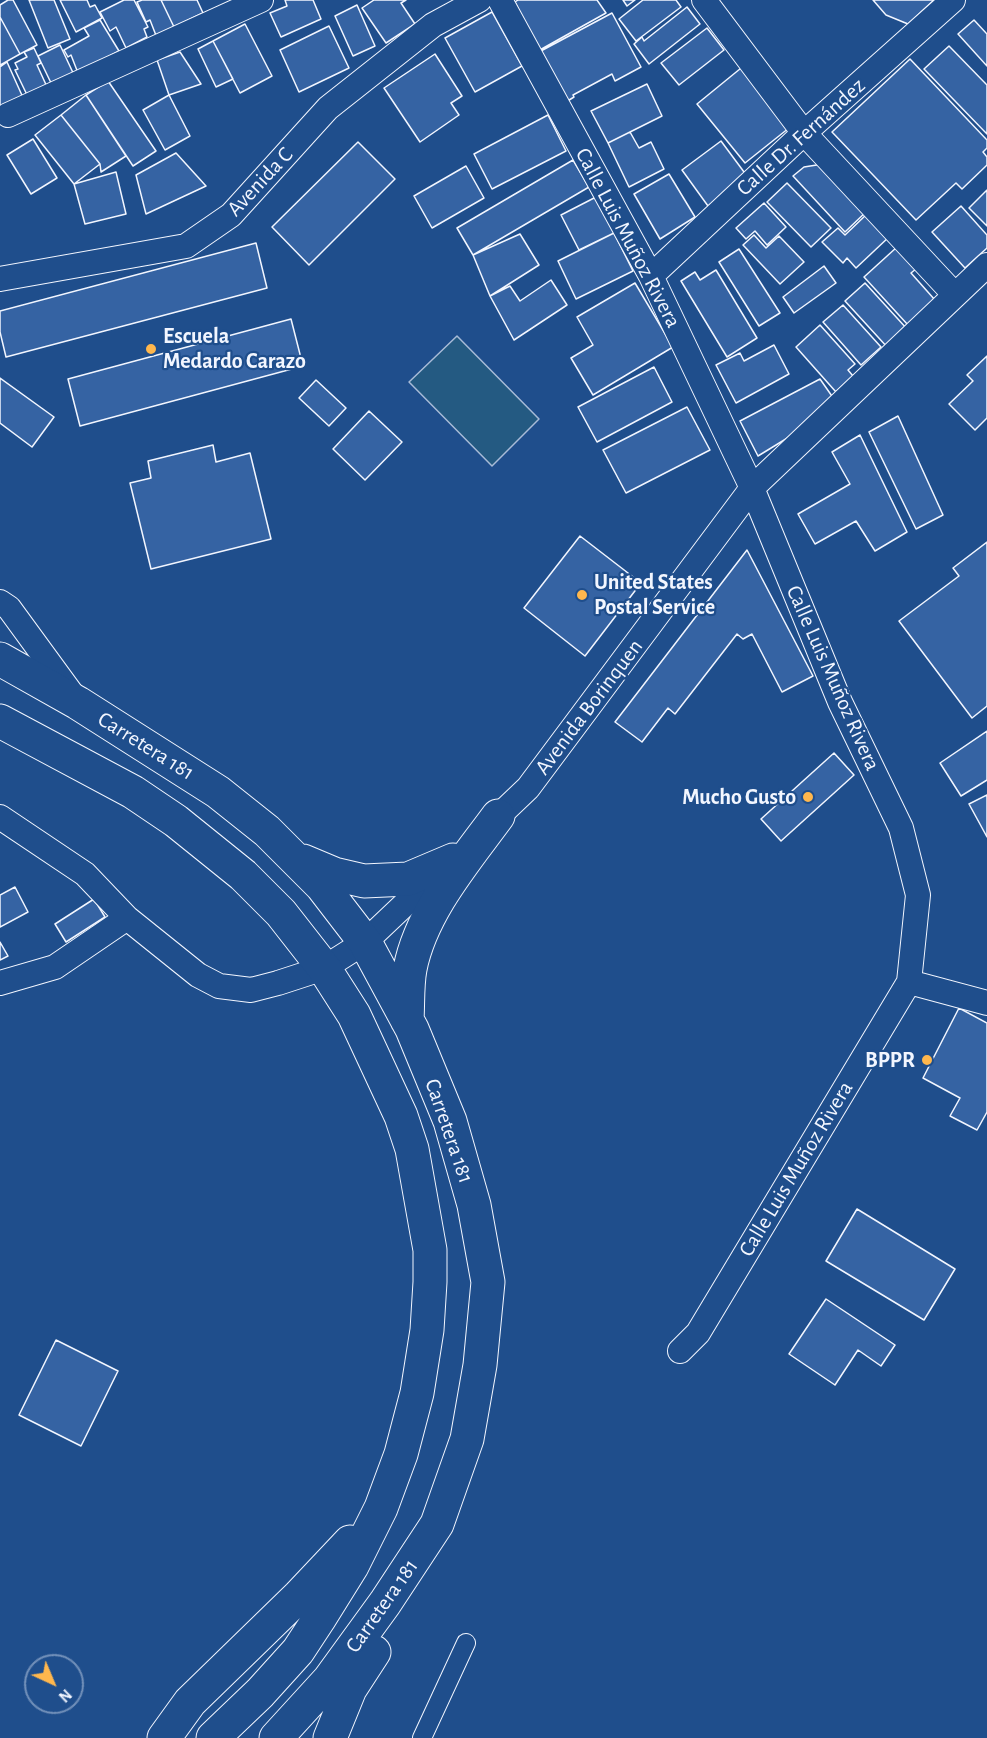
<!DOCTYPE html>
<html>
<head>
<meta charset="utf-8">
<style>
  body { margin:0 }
  #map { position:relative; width:987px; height:1738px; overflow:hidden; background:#1f4e8c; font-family:"Alegreya Sans",sans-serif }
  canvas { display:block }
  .north { position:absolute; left:24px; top:1654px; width:60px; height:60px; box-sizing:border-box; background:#1f4e8c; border:2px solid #7391ba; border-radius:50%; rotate:136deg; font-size:16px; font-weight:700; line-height:24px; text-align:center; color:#f2f6ff }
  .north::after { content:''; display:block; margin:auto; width:21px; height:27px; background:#ffb74d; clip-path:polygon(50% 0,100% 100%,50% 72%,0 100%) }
</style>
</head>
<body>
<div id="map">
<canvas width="987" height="1738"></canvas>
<div class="north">N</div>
</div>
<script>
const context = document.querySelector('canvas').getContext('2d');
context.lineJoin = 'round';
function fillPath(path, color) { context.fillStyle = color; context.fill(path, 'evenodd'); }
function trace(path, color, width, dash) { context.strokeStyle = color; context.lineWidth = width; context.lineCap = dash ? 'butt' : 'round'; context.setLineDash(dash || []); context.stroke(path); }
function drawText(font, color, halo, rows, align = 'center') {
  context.font = font + ' "Alegreya Sans",sans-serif'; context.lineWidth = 4.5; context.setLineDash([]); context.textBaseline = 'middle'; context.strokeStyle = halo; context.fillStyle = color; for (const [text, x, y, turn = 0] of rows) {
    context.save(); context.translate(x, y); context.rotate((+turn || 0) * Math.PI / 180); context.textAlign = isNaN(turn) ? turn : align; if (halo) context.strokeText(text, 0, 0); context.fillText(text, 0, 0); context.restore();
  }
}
const green = new Path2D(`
  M457,336L539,419L492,466L409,382Z`);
const building = new Path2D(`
  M8,0H13L37,45L20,54L0,17V5Z
  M29,0H54L70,39L48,48Z
  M60,0H87L90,7L95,5L102,18L76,32Z
  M124,0H134L148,27L144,29L147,37L126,48L116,27L110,31L100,12Z
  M142,0H161L174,27L157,38L150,20L146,22L137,2Z
  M161,0H197L203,13L174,27Z
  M285,0H313L321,19L281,37L270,13L287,6Z
  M374,0H406L401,3L415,24L386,43L362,8Z
  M518,0H597L606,13L538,51L515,2Z
  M623,0H635L627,6Z
  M643,0H676L681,7L636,41L619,19Z
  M873,0H934L908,24L886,15Z
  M357,5L375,46L353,56L335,16Z
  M687,7L700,24L649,64L634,44L642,37L644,41Z
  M492,12L522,66L475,92L445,38Z
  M612,13L641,67L615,81L612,74L573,95L574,97L566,102L539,52Z
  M0,17L20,54L0,65Z
  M100,20L119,51L78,73L71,55L68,57L64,50L89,36L84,28Z
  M974,20L987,34V66L958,34Z
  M245,24L272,76L240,93L213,41Z
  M329,26L349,68L299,92L280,50Z
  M707,28L724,50L679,85L661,63Z
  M213,41L233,79L216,87L198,49Z
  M60,45L75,77L53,87L38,56Z
  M949,46L987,85V134L924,69Z
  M34,48L41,63L37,65L48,89L29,99L15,70L18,69L15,63L27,57L24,52Z
  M180,52L201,84L169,95L157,60Z
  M435,54L462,96L451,103L459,115L420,142L384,88Z
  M910,59L987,140V148L983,152L987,157V165L962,189L956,183L916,220L832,132Z
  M7,62L25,102L0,114V67Z
  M746,64L794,124L745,163L697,104Z
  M108,81L156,151L133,166L86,95Z
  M647,84L662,116L608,143L591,111Z
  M86,95L126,156L101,172L100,164L61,115Z
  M169,95L190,136L165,150L143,110Z
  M61,115L100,164L74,184L35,135Z
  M548,115L566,151L492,189L474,154Z
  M630,132L639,148L651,142L664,169L629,187L608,143Z
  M33,139L57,178L31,194L7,155Z
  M721,141L747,176L708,206L682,170Z
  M358,142L395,179L309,265L272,227Z
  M176,153L206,186L146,214L136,175Z
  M573,160L589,187L473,255L457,228Z
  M823,164L868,210L845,232L793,176L804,167Z
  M466,166L484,198L432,228L414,196Z
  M116,172L126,214L85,224L74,184Z
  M669,174L695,217L660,239L634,194Z
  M787,183L831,228L811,247L767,202Z
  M987,190V226L969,208Z
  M596,197L614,233L579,250L561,215Z
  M764,203L786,227L767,245L755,231L746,239L736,228Z
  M961,206L987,235V248L965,268L932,232Z
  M868,213L890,236L856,268L847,258L843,263L822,242L838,228L845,235Z
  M614,233L633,271L576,299L558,261Z
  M520,234L539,265L490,296L473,255Z
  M754,235L766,248L779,236L804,262L780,284L743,245Z
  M256,243L267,288L6,357L0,332V311Z
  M897,247L916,269L911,273L935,300L908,325L864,277Z
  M739,249L780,313L759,326L719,262Z
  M824,266L836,283L794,313L783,297Z
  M716,270L757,338L727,357L681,281L695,272L700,280Z
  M551,280L567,305L514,340L490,296L510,286L520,301Z
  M635,283L673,347L593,395L571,358L593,345L577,317Z
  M865,283L908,330L888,348L845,301Z
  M843,305L881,347L861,365L823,322Z
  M291,319L303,366L80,426L68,379Z
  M820,325L855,364L848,370L853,376L836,392L796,347Z
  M774,345L789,374L736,403L716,365L740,353L744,361Z
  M987,356V418L975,430L949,404L973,381L967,375Z
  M654,367L672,402L597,442L578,407Z
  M0,378L54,417L32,447L0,423Z
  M820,379L834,399L812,423L758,456L740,421Z
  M316,380L346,408L329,426L299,398Z
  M687,407L710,450L626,493L603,450Z
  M369,411L402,442L365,480L333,449Z
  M898,416L943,515L916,529L869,432Z
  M860,435L907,532L875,551L856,521L815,544L798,514L850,484L832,452Z
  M213,445L216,462L250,453L271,539L151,569L130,483L151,478L148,461Z
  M580,536L641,583L585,656L524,608Z
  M987,542V706L972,718L899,621L959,576L953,568Z
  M747,550L813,676L782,692L752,634L743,639L737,634L675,714L668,708L642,742L615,722Z
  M987,731V780L961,796L940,763Z
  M834,753L854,775L781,841L761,819Z
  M987,795V837L969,804Z
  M15,887L28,912L0,927V895Z
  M94,899L105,917L66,942L55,924Z
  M0,942L8,956L0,960Z
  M959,1008L987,1023V1112L977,1130L950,1116L960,1098L923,1078Z
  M857,1209L955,1269L924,1320L826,1261Z
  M826,1299L895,1345L881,1366L858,1350L835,1385L789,1354Z
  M56,1340L118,1371L81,1446L19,1415Z`);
const pedestrian = new Path2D(`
  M422,1738L466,1643`);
const minor = new Path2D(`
  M500,0L651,276L752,488L840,702L901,828L918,895L909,982L698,1333L680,1351
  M704,0L804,133L955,295
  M8,115L261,0
  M651,276L804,133L953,0
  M0,279L186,246L231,215L328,108L433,25L479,0
  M0,602L9,608L74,697
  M0,817L85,874L127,918L198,975L219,986L251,990L278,983L324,968L365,942L441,870
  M486,828L528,788L752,488L987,265
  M909,982L987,1003
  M0,983L55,967L127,918`);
const primary = new Path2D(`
  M0,659L78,703L218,792L267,831L322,886L365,942L412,1029L450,1121L474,1205L488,1282L480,1365L467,1439L437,1524L385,1603L329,1680L276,1738
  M0,721L133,792L176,821L243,875L281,913L324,968L354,1015L401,1116L412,1149L430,1250V1282L427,1330L417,1393L401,1454L381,1508L352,1566L319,1619L298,1651L260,1693L213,1738
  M303,861L334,874L364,881L408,879L453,860
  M407,1020C408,1004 407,985 410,969C421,912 465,861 498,816
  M164,1738L190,1702L299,1596L350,1542
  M330,1738L350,1689L374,1652`);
const markers = [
  [151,349,6,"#ffb74d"],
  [582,595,6,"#ffb74d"],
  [808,797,6,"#ffb74d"],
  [927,1060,6,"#ffb74d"]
];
const streetNames = [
  ["Calle Dr. Fernández",801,137,-42],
  ["Avenida C",260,182,-47],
  ["Calle Luis Muñoz Rivera",628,238,62],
  ["Calle Luis Muñoz Rivera",833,678,66],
  ["Avenida Borinquen",589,707,-53],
  ["Carretera 181",146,746,32],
  ["Carretera 181",449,1131,71],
  ["Calle Luis Muñoz Rivera",796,1169,-59],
  ["Carretera 181",382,1606,-55]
];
const poiNames = [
  ["Escuela",163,336],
  ["Medardo Carazo",163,361],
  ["United States",594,582],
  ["Postal Service",594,607],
  ["Mucho Gusto",796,797,"right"],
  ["BPPR",915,1060,"right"]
];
fillPath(green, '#245a82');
trace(green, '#a8bbd7', 1.5);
fillPath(building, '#3563a3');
trace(building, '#f2f6ff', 1.5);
trace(pedestrian, '#f2f6ff', 20);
trace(minor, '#f2f6ff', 26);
trace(primary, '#f2f6ff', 35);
trace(pedestrian, '#1f4e8c', 18);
trace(minor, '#1f4e8c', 24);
trace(primary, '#1f4e8c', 33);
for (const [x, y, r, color] of markers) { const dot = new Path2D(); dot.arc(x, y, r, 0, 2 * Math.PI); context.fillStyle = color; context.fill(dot); trace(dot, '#1f4e8c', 2); }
drawText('22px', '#f2f6ff', '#1f4e8c', streetNames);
drawText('bold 22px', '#f2f6ff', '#1f4e8c', poiNames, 'left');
</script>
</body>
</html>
